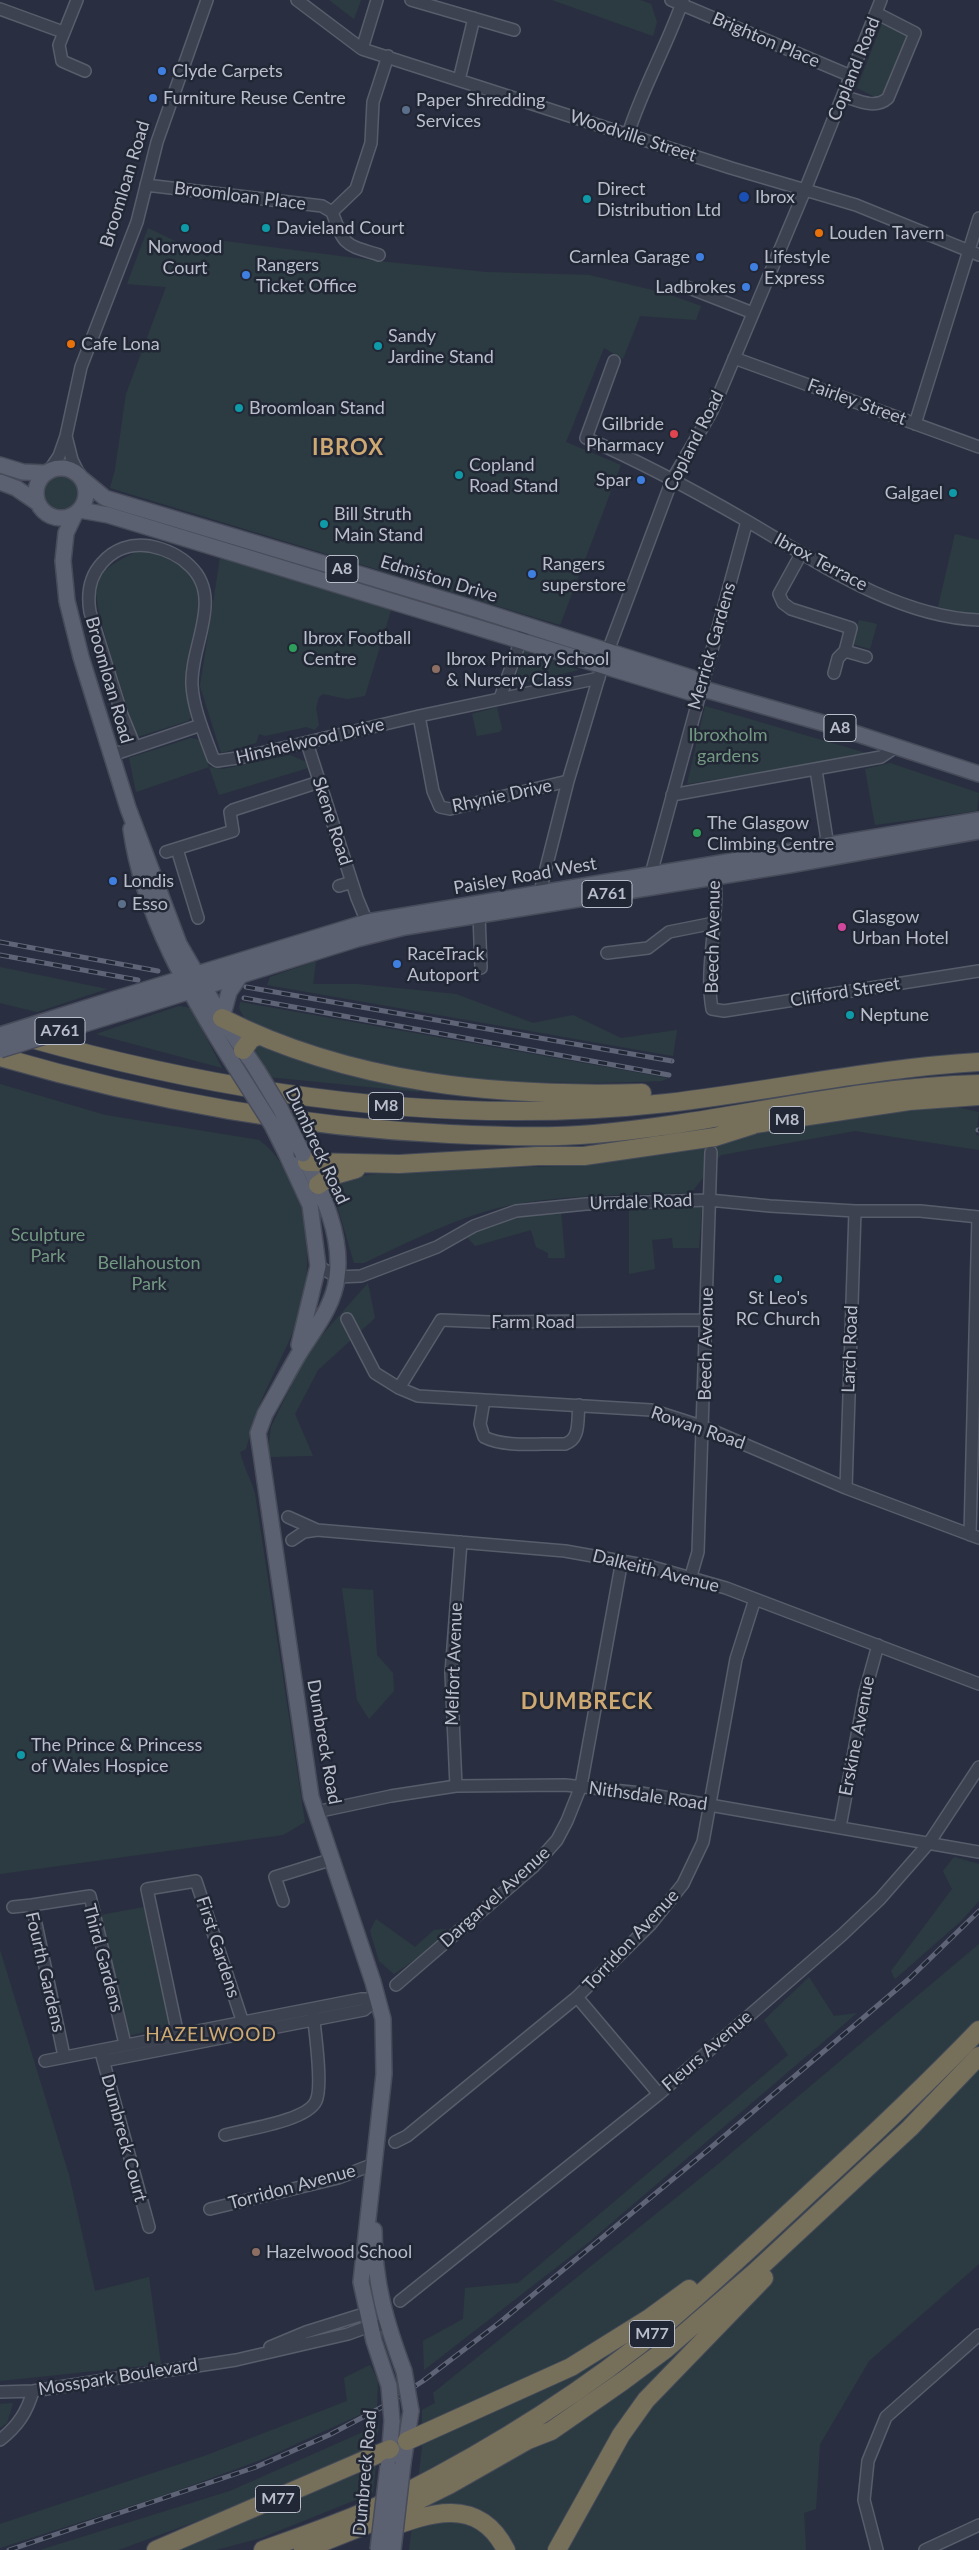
<!DOCTYPE html>
<html>
<head>
<meta charset="utf-8">
<style>
  body { margin:0 }
  canvas { display:block; background:#292f40 }
</style>
</head>
<body>
<canvas width="979" height="2550"></canvas>
<script>
const context = document.querySelector('canvas').getContext('2d');
context.lineJoin = 'round';
function fillPath(path, color) { context.fillStyle = color; context.fill(path, 'evenodd'); }
function trace(path, color, width, dash) { context.strokeStyle = color; context.lineWidth = width; context.lineCap = dash ? 'butt' : 'round'; context.setLineDash(dash || []); context.stroke(path); }
function drawText(font, color, halo, rows, align = 'center') {
  context.font = font + ' Lato,sans-serif'; context.lineWidth = 5; context.setLineDash([]); context.textBaseline = 'middle'; context.strokeStyle = halo; context.fillStyle = color; for (const [text, x, y, turn = 0] of rows) {
    context.save(); context.translate(x, y); context.rotate((+turn || 0) * Math.PI / 180); context.textAlign = isNaN(turn) ? turn : align; if (halo) context.strokeText(text, 0, 0); context.fillText(text, 0, 0); context.restore();
  }
}
const green = new Path2D(`
  M329,0H361L354,19Z
  M552,0H640L651,4L657,22L653,36Z
  M883,21L911,34L881,100L857,88Z
  M148,228L208,257L217,240L378,261L486,272L589,275L665,293L701,306L696,320L640,316L623,359L604,348L566,442L621,465L560,625L110,488L115,470L126,394L166,287L127,284Z
  M44 492a17 17 0 1 1 34 0a17 17 0 1 1-34 0Z
  M955,534L979,540V613L969,614L938,607Z
  M136,552H155L173,558L191,573L200,599L185,679L191,717L188,721L137,737C130,712 89,600 97,582C105,566 121,560 136,552Z
  M220,558L391,610L365,696L347,699L323,694L319,697L316,708L319,725L315,730L306,727L265,736L259,734L256,743L221,753L200,686Z
  M859,620L877,624L870,649L852,644Z
  M523,650L579,670L514,685Z
  M705,706L873,755L687,784Z
  M497,707L502,729L499,732L477,736L472,714Z
  M191,738L200,740L209,767L223,769L290,755L306,762L308,768L219,795L209,767L136,792L129,758Z
  M890,763L979,793L977,811L875,825L865,769Z
  M316,961L313,984H357L456,994L533,1023L573,1015L621,1038L677,1030L673,1056L267,985L270,977Z
  M0,967L107,989L37,1012L0,1003Z
  M240,1002L668,1078L662,1081C576,1084 487,1085 401,1069C349,1059 299,1041 248,1025L239,1008Z
  M179,1006L191,1008L222,1068L96,1034Z
  M254,1045L266,1046L420,1085L419,1092L268,1077L252,1050Z
  M0,1084L105,1115L259,1140C276,1152 285,1169 294,1188C302,1205 304,1221 306,1239C313,1314 284,1345 258,1409C253,1422 250,1436 246,1449L240,1452C243,1466 251,1479 255,1494L305,1822L283,1835L0,1874Z
  M955,1107L979,1112L976,1135L979,1136V1150L855,1131L721,1155L691,1193C637,1195 581,1194 528,1202C470,1210 417,1238 364,1263H354L332,1188L350,1177L404,1171L562,1166L670,1153L772,1130L871,1114Z
  M702,1205L699,1248H673L672,1238L652,1240L655,1269L629,1274V1206Z
  M561,1211L565,1258H548V1253L536,1247L531,1230L475,1246L468,1238L469,1235L522,1216Z
  M368,1283L375,1318L318,1370L295,1414L313,1456L267,1457L271,1427L308,1351Z
  M342,1588L373,1590L377,1655L393,1673L394,1691L369,1719L357,1700Z
  M954,1857L979,1864V1901L961,1921L895,1979L891,1971L952,1889L943,1871Z
  M144,1907L170,2026L128,2036L101,1915Z
  M376,1919L415,1947L434,1930L446,1929L448,1937L394,1974L379,1961L370,1931Z
  M979,1944V2264L869,2361L820,2444L816,2509L804,2513L806,2550H409L422,2449V2410L435,2403L433,2393L717,2165Z
  M0,1950L69,2175L95,2291L149,2277L161,2364L0,2381Z
  M809,1977L834,2016L857,2013L589,2242L424,2370L423,2341L463,2319L465,2288L518,2283L788,2055L764,2020Z
  M370,2365L378,2380L377,2407L263,2459L168,2494L0,2548V2524L207,2455L347,2401L344,2378Z
  M13,2403L7,2423L0,2428V2404Z
  M379,2425C378,2441 372,2445 358,2453L236,2507L118,2550H40L230,2491Z
  M376,2465L373,2493L261,2538L216,2550H164L356,2470Z`);
const minor = new Path2D(`
  M77,0L59,45L62,61L85,71
  M297,0L362,49L731,168L856,205L979,255
  M411,0L514,30
  M671,0L851,76
  M0,9L63,32
  M362,49L377,0
  M459,80L474,18
  M843,96C857,100 875,110 888,98L915,33L876,13
  M628,134C643,87 667,46 683,0
  M146,185L322,206L332,212L356,189L371,143L373,102L388,56
  M332,212C345,247 344,244 379,255
  M684,286L753,313
  M734,358L979,447
  M614,361L586,438C641,462 695,491 747,521C817,562 896,617 979,620
  M915,424L979,218
  M66,436L72,460L81,478
  M49,471L59,456L66,436L81,367L137,222L157,142L207,0
  M801,554L779,594L783,603L791,609L851,628L845,651L866,657
  M834,673L838,658L845,651
  M500,698L523,634
  M419,716L433,791L440,807L450,809L568,781
  M307,743L357,898L367,922
  M135,747L122,715L90,612C87,594 89,577 102,563C114,549 131,543 150,546C165,549 179,555 190,566C224,598 190,646 192,685C193,708 205,736 213,758L217,761L244,757L419,716L599,678
  M112,755L201,725
  M816,770L828,846
  M672,795L881,757L896,747
  M177,849L198,918
  M166,852L233,831L230,812L233,810L319,782
  M714,869C721,915 704,963 712,1009L724,1011L979,971
  M651,882V874L747,521
  M339,886L352,882
  M540,892L568,781L602,667L672,480L712,411L805,190L881,0
  M479,914L481,968
  M607,953L648,948L669,932L714,923
  M318,1266L337,1277L361,1276L437,1247L474,1226L516,1211L586,1204L709,1200L770,1206L855,1211H920L979,1217
  M347,1319L375,1373L399,1388L418,1396L651,1410L704,1427L846,1488L979,1538
  M399,1388L441,1320L489,1322L706,1320
  M484,1400L480,1424L484,1437C505,1448 540,1443 565,1444C581,1439 577,1420 579,1405
  M846,1488L855,1211
  M288,1517L317,1530L304,1532L292,1540
  M317,1530L565,1551L649,1566L726,1588L979,1684
  M970,1535L978,1217
  M691,1576L698,1552L711,1152
  M456,1786L451,1673L461,1542
  M316,1812L391,1796L456,1786L565,1785L641,1793L979,1852
  M840,1827L865,1692L878,1645
  M283,1901L275,1877L333,1859
  M32,1905L90,1896L125,2044
  M13,1907L32,1905L64,2056
  M396,1985L533,1867L557,1840L567,1821L581,1786L622,1560
  M577,1997L659,2094
  M180,2045L147,1889L196,1881L246,2032
  M102,2056L149,2227
  M45,2061L361,1999H377
  M104,2061L364,2010L377,1999
  M225,2135C246,2129 307,2121 316,2101C323,2087 315,2031 313,2013
  M395,2142L407,2136L577,1997L651,1924L683,1884L703,1842L736,1659L755,1599
  M210,2209L338,2178L374,2164
  M400,2301L659,2094L842,1935L880,1899L929,1843L979,1767
  M270,2347L306,2332L367,2313
  M0,2392L33,2391L236,2360L348,2334L370,2326L387,2325
  M0,2440C18,2426 27,2412 33,2391
  M877,2550L864,2500L868,2461L886,2417L979,2335
  M925,2550L979,2525`);
const major = new Path2D(`
  M0,465L23,472L45,473
  M36 493a25 25 0 1 1 50 0a25 25 0 1 1-50 0Z
  M82,479L105,498L469,607L692,678L700,688
  M0,482L16,488L38,503
  M80,510L108,515L689,692L700,688L830,725L979,774
  M74,516L66,533L63,561L67,601L81,657L128,808L179,944L222,1018L257,1070
  M131,829C143,915 190,995 236,1068
  M115,999L367,922L979,820
  M120,1013L357,939L405,927L789,865L979,831
  M222,1018L229,992L240,976
  M286,1153L310,1205L318,1266L299,1345
  M303,1154C321,1191 343,1234 337,1277C334,1307 312,1332 297,1357C286,1376 276,1395 265,1414L258,1433L311,1797L373,1982L383,2019L384,2074L361,2282L374,2341L389,2386
  M374,2230C374,2282 386,2323 404,2371
  M389,2459L392,2421
  M403,2463L411,2411`);
const highway = new Path2D(`
  M222,1018C352,1084 498,1097 642,1093
  M25,1037C233,1096 450,1127 667,1103C771,1091 874,1068 979,1062
  M243,1050L251,1039L258,1036
  M0,1057C148,1100 296,1127 450,1134C497,1136 547,1138 594,1134C723,1123 849,1087 979,1084
  M741,1126L909,1101L979,1096
  M307,1162L399,1164L538,1156H584L715,1137L753,1125
  M318,1185L331,1176L356,1169
  M407,2441L571,2367L648,2319L689,2289
  M383,2530C429,2513 478,2495 506,2550
  M156,2550L390,2449
  M263,2550C308,2534 354,2518 397,2497C492,2449 586,2390 668,2322C717,2280 764,2236 811,2192C869,2139 925,2086 979,2030
  M303,2550L376,2521L449,2485L528,2440L551,2431L623,2381L666,2349L755,2272L910,2128L979,2056
  M557,2550L621,2435L646,2400L764,2278`);
const rail = new Path2D(`
  M0,942L158,971
  M0,955L138,980
  M246,987L672,1061
  M244,998L669,1075
  M978,1130H979
  M9,2550L256,2467L329,2435L386,2405L423,2381L499,2323L708,2150L910,1978L979,1911`);
const majorBridge = new Path2D(`
  M0,1035L115,999
  M0,1050L120,1013
  M236,1068L272,1125L286,1153
  M257,1070L280,1108L303,1154
  M404,2371L411,2411
  M389,2386L392,2421
  M378,2550L388,2466
  M393,2550L403,2463`);
const markers = [
  [162,71,5,"#3f7fe0"],
  [153,98,5,"#3f7fe0"],
  [406,110,5,"#5c6f8a"],
  [744,197,6,"#1a4fb4"],
  [587,199,5,"#0f9aa8"],
  [185,228,5,"#0f9aa8"],
  [266,228,5,"#0f9aa8"],
  [819,233,5,"#e8710a"],
  [700,257,5,"#3f7fe0"],
  [754,267,5,"#3f7fe0"],
  [246,275,5,"#3f7fe0"],
  [746,287,5,"#3f7fe0"],
  [71,344,5,"#e8710a"],
  [378,346,5,"#0f9aa8"],
  [239,408,5,"#0f9aa8"],
  [674,434,5,"#e0444e"],
  [459,475,5,"#0f9aa8"],
  [641,480,5,"#3f7fe0"],
  [953,493,5,"#0f9aa8"],
  [324,524,5,"#0f9aa8"],
  [532,574,5,"#3f7fe0"],
  [293,648,5,"#2e9e5b"],
  [436,669,5,"#8d6e63"],
  [697,833,5,"#2e9e5b"],
  [113,881,5,"#3f7fe0"],
  [122,904,5,"#5c6f8a"],
  [842,927,5,"#d1479c"],
  [397,964,5,"#3f7fe0"],
  [850,1015,5,"#0f9aa8"],
  [778,1279,5,"#0f9aa8"],
  [21,1755,5,"#0f9aa8"],
  [256,2252,5,"#8d6e63"]
];
const shields = [
  [342,569,32],
  [840,728,32],
  [607,894,50],
  [60,1031,50],
  [386,1106,35],
  [787,1120,35],
  [652,2334,45],
  [278,2499,45]
];
const shieldNames = [
  ["A8",342,569],
  ["A8",840,728],
  ["A761",607,894],
  ["A761",60,1031],
  ["M8",386,1106],
  ["M8",787,1120],
  ["M77",652,2334],
  ["M77",278,2499]
];
const streetNames = [
  ["Brighton Place",766,40,23],
  ["Copland Road",854,69,-68],
  ["Woodville Street",633,136,18],
  ["Broomloan Road",125,184,-73],
  ["Broomloan Place",240,196,7],
  ["Fairley Street",857,402,20],
  ["Copland Road",694,441,-63],
  ["Ibrox Terrace",821,562,28],
  ["Edmiston Drive",439,579,17],
  ["Merrick Gardens",712,646,-74],
  ["Broomloan Road",109,680,74],
  ["Hinshelwood Drive",310,741,-13],
  ["Rhynie Drive",502,796,-12],
  ["Skene Road",332,821,72],
  ["Paisley Road West",525,876,-10],
  ["Beech Avenue",713,937,-89],
  ["Clifford Street",845,992,-9],
  ["Dumbreck Road",317,1146,65],
  ["Urrdale Road",641,1202,-2],
  ["Farm Road",533,1322],
  ["Beech Avenue",706,1344,-89],
  ["Larch Road",850,1349,-88],
  ["Rowan Road",698,1428,19],
  ["Dalkeith Avenue",656,1571,14],
  ["Melfort Avenue",454,1664,-88],
  ["Erskine Avenue",857,1736,-79],
  ["Dumbreck Road",324,1742,80],
  ["Nithsdale Road",648,1796,8],
  ["Dargarvel Avenue",495,1897,-42],
  ["Torridon Avenue",631,1940,-47],
  ["First Gardens",218,1947,72],
  ["Third Gardens",103,1958,75],
  ["Fourth Gardens",45,1972,77],
  ["Fleurs Avenue",707,2051,-41],
  ["Dumbreck Court",124,2138,75],
  ["Torridon Avenue",292,2187,-15],
  ["Mosspark Boulevard",118,2377,-9],
  ["Dumbreck Road",365,2473,-85]
];
const poiNames = [
  ["Clyde Carpets",172,71],
  ["Furniture Reuse Centre",163,98],
  ["Paper Shredding",416,100],
  ["Services",416,121],
  ["Direct",597,189],
  ["Distribution Ltd",597,210],
  ["Ibrox",755,197],
  ["Davieland Court",276,228],
  ["Louden Tavern",829,233],
  ["Norwood",185,247,"center"],
  ["Court",185,268,"center"],
  ["Carnlea Garage",690,257,"right"],
  ["Lifestyle",764,257],
  ["Express",764,278],
  ["Rangers",256,265],
  ["Ticket Office",256,286],
  ["Ladbrokes",736,287,"right"],
  ["Sandy",388,336],
  ["Jardine Stand",388,357],
  ["Cafe Lona",81,344],
  ["Broomloan Stand",249,408],
  ["Gilbride",664,424,"right"],
  ["Pharmacy",664,445,"right"],
  ["Copland",469,465],
  ["Road Stand",469,486],
  ["Spar",631,480,"right"],
  ["Galgael",943,493,"right"],
  ["Bill Struth",334,514],
  ["Main Stand",334,535],
  ["Rangers",542,564],
  ["superstore",542,585],
  ["Ibrox Football",303,638],
  ["Centre",303,659],
  ["Ibrox Primary School",446,659],
  ["& Nursery Class",446,680],
  ["The Glasgow",707,823],
  ["Climbing Centre",707,844],
  ["Londis",123,881],
  ["Esso",132,904],
  ["Glasgow",852,917],
  ["Urban Hotel",852,938],
  ["RaceTrack",407,954],
  ["Autoport",407,975],
  ["Neptune",860,1015],
  ["St Leo's",778,1298,"center"],
  ["RC Church",778,1319,"center"],
  ["The Prince & Princess",31,1745],
  ["of Wales Hospice",31,1766],
  ["Hazelwood School",266,2252]
];
const parkNames = [
  ["Ibroxholm",728,735],
  ["gardens",728,756],
  ["Sculpture",48,1235],
  ["Park",48,1256],
  ["Bellahouston",149,1263],
  ["Park",149,1284]
];
const neighbourhoodNames = [
  ["HAZELWOOD",211,2035]
];
const districtNames = [
  ["IBROX",348,448],
  ["DUMBRECK",587,1702]
];
fillPath(green, '#2b3b41');
trace(minor, '#585d6b', 14);
trace(major, '#474b5a', 18);
trace(highway, '#454a58', 20);
trace(minor, '#3d4250', 11);
trace(major, '#5b6170', 15);
trace(highway, '#76705b', 18);
trace(rail, '#5f6577', 5);
trace(rail, '#222736', 3, [9]);
trace(majorBridge, '#474b5a', 18, []);
trace(majorBridge, '#5b6170', 15);
for (const [x, y, r, color] of markers) { const dot = new Path2D(); dot.arc(x, y, r, 0, 2 * Math.PI); context.fillStyle = color; context.fill(dot); trace(dot, '#222736', 2); }
for (const [x, y, w] of shields) { const box = new Path2D(); box.roundRect(x - w / 2, y - 13.5, w, 27, 4); context.fillStyle = '#222736'; context.fill(box); trace(box, '#babecb', 1); }
drawText('bold 16px', '#babecb', null, shieldNames);
drawText('18px', '#babecb', '#222736', streetNames);
drawText('18px', '#babecb', '#222736', poiNames, 'left');
drawText('18px', '#739982', '#222736', parkNames);
context.letterSpacing = '1px';
drawText('19px', '#cea971', '#222736', neighbourhoodNames);
context.letterSpacing = '0px';
context.letterSpacing = '1px';
drawText('bold 22px', '#cea971', '#222736', districtNames);
context.letterSpacing = '0px';
</script>
</body>
</html>
